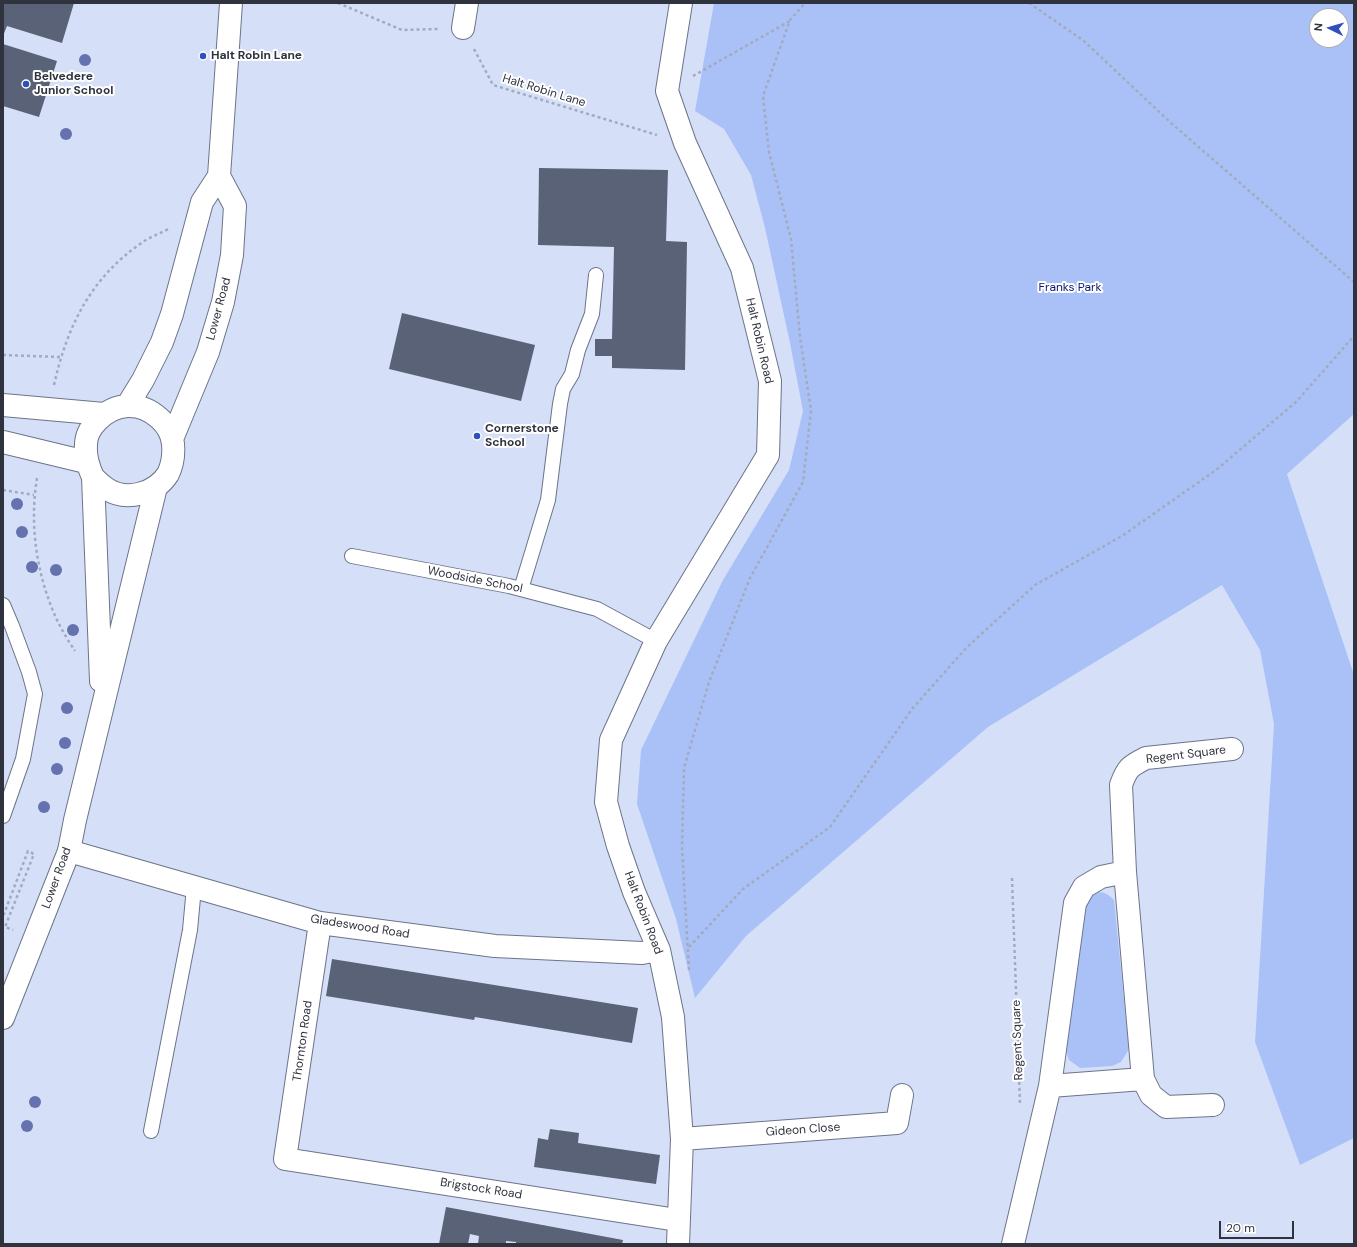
<!DOCTYPE html>
<html>
<head>
<meta charset="utf-8">
<style>
  body { margin:0 }
  #map { position:relative; width:1357px; height:1247px; overflow:hidden; background:#d5e0f8; font-family:"DM Sans",sans-serif }
  canvas { display:block }
  .frame { position:absolute; inset:0; border:4px solid #2f333d; pointer-events:none }
  .north { position:absolute; left:1309px; top:8px; width:40px; height:40px; box-sizing:border-box; background:#fff; border:1px solid #acadb1; border-radius:50%; rotate:275deg; font-size:11px; font-weight:700; line-height:16px; text-align:center; color:#2f333d }
  .north::after { content:''; display:block; margin:auto; width:14px; height:18px; background:#2f4fbf; clip-path:polygon(50% 0,100% 100%,50% 72%,0 100%) }
  .scale { position:absolute; left:1219px; top:1221px; width:75px; height:18px; box-sizing:border-box; border:2px solid #2f333d; border-top:0; padding-left:5px; font-size:12px; line-height:14px; white-space:nowrap; color:#2f333d; -webkit-text-stroke:3px #fff; paint-order:stroke }
</style>
</head>
<body>
<div id="map">
<canvas width="1357" height="1247"></canvas>
<div class="frame"></div>
<div class="north">N</div>
<div class="scale">20 m</div>
</div>
<script>
const context = document.querySelector('canvas').getContext('2d');
context.lineJoin = 'round';
function fillPath(path, color) { context.fillStyle = color; context.fill(path, 'evenodd'); }
function trace(path, color, width, dash) { context.strokeStyle = color; context.lineWidth = width; context.lineCap = dash ? 'butt' : 'round'; context.setLineDash(dash || []); context.stroke(path); }
function drawText(font, color, halo, rows, align = 'center') {
  context.font = font + ' "DM Sans",sans-serif'; context.lineWidth = 4; context.setLineDash([]); context.textBaseline = 'middle'; context.strokeStyle = halo; context.fillStyle = color; for (const [text, x, y, turn = 0] of rows) {
    context.save(); context.translate(x, y); context.rotate((+turn || 0) * Math.PI / 180); context.textAlign = isNaN(turn) ? turn : align; if (halo) context.strokeText(text, 0, 0); context.fillText(text, 0, 0); context.restore();
  }
}
const green = new Path2D(`
  M714,3H1354V414L1287,474L1354,675V1138L1300,1165L1255,1042L1274,724L1260,650L1222,585L988,727L746,936L695,998L676,919L637,804L641,750L723,580L789,470L803,411L790,343L765,228L751,175L724,129L695,111ZM1317,16H1341V40H1317Z
  M1098,892C1105,892 1109,895 1114,900L1129,1049L1121,1062L1112,1066L1080,1068L1069,1060L1066,1051L1086,901L1091,895Z`);
const building = new Path2D(`
  M3,3H74L62,43L7,26L3,36Z
  M3,44L57,61L39,117L3,106Z
  M539,168L668,170L666,241L687,242L685,370L612,368V356H595V339H612L614,247L538,245Z
  M402,313L535,345L521,401L389,369Z
  M332,959L638,1008L632,1043L475,1017L474,1020L326,996Z
  M550,1129L579,1133L578,1143L660,1155L656,1184L534,1167L538,1138L548,1140Z
  M446,1207L623,1240L622,1244H516V1242L506,1241V1244H478L479,1236L470,1234L468,1244H439Z`);
const path = new Path2D(`
  M338,3L402,30L439,29
  M1029,3L1084,41L1171,123L1354,282
  M474,49L493,85L657,135
  M693,76L790,21
  M3,355L60,357
  M54,385C67,327 90,279 140,244C149,237 160,234 170,228
  M37,478C29,526 37,578 58,622C63,632 69,642 75,651
  M3,490L34,495
  M1012,878L1020,1103
  M3,913L4,914L28,851L34,854L5,927L13,930
  M689,947L743,889L830,827L912,709L967,647L1035,585L1122,536L1216,470L1296,402L1354,336
  M689,970L682,848L684,768L709,682L750,578L803,482L811,410L800,337L791,239L769,152L763,96L790,20L805,3`);
const service = new Path2D(`
  M352,556L509,586L597,609L656,641
  M521,589L548,500L560,404L563,389L572,374L578,350L592,314L596,275
  M3,605L12,626L29,672L35,694L23,759L3,816
  M151,1131L190,930L194,887`);
const minor = new Path2D(`
  M463,28L467,3
  M69,851L320,923L495,946L642,953L659,950
  M320,923L285,1159L677,1220
  M1143,1079L1151,1095L1166,1107L1213,1105
  M1050,1086L1075,903L1084,887L1101,877L1125,872
  M682,1139L897,1123L902,1095
  M678,1244L682,1139L673,1017L659,950L634,892L618,846L606,802L611,740L656,641L768,455L770,381L742,268L685,143L667,91L681,3
  M1013,1244L1050,1086L1143,1079L1125,872L1121,785C1127,768 1130,766 1146,758L1232,749`);
const secondary = new Path2D(`
  M3,405L104,414
  M127,406L143,380L162,342L172,314L202,202L219,176L231,3
  M172,439L208,352L223,302L232,255L235,206L219,176
  M3,442L86,462
  M93,477C97,481 102,486 107,489C127,502 156,493 168,474C173,464 174,455 173,444C172,434 167,425 159,418C140,401 115,402 97,421C91,427 86,436 86,445C85,457 88,466 93,477L101,681
  M3,1018L69,851L75,820L156,487`);
const trees = [
  [85,60],
  [66,134],
  [17,504],
  [22,532],
  [32,567],
  [56,570],
  [73,630],
  [67,708],
  [65,743],
  [57,769],
  [44,807],
  [35,1102],
  [27,1126]
];
const markers = [
  [203,56,4,"#2f4fbf"],
  [26,84,4,"#2f4fbf"],
  [477,436,4,"#2f4fbf"]
];
const poiNames = [
  ["Halt Robin Lane",211,56],
  ["Belvedere",34,77],
  ["Junior School",34,91],
  ["Cornerstone",485,429],
  ["School",485,443]
];
const streetNames = [
  ["Halt Robin Lane",544,91,17],
  ["Lower Road",219,309,-75],
  ["Halt Robin Road",759,341,77],
  ["Woodside School",475,580,11],
  ["Regent Square",1186,755,-7],
  ["Lower Road",57,878,-70],
  ["Halt Robin Road",643,913,69],
  ["Gladeswood Road",360,927,9],
  ["Regent Square",1018,1040,-92],
  ["Thornton Road",303,1041,-82],
  ["Gideon Close",803,1130,-4],
  ["Brigstock Road",481,1189,9]
];
const parkNames = [
  ["Franks Park",1070,288]
];
fillPath(green, '#aac1f8');
fillPath(building, '#596277');
trace(service, '#6b7489', 16);
trace(minor, '#6b7489', 24);
trace(secondary, '#6b7489', 24);
trace(path, '#a2abbe', 2.5, [3, 3]);
trace(service, '#fff', 14);
trace(minor, '#fff', 22);
trace(secondary, '#fff', 22);
context.fillStyle = '#6671af';
for (const [x, y] of trees) { context.beginPath(); context.arc(x, y, 6, 0, 2 * Math.PI); context.fill(); }
for (const [x, y, r, color] of markers) { const dot = new Path2D(); dot.arc(x, y, r, 0, 2 * Math.PI); context.fillStyle = color; context.fill(dot); trace(dot, '#fff', 1.5); }
drawText('bold 12px', '#2f333d', '#fff', poiNames, 'left');
drawText('12px', '#2f333d', '#fff', streetNames);
drawText('12px', '#0b1674', '#fff', parkNames);
</script>
</body>
</html>
